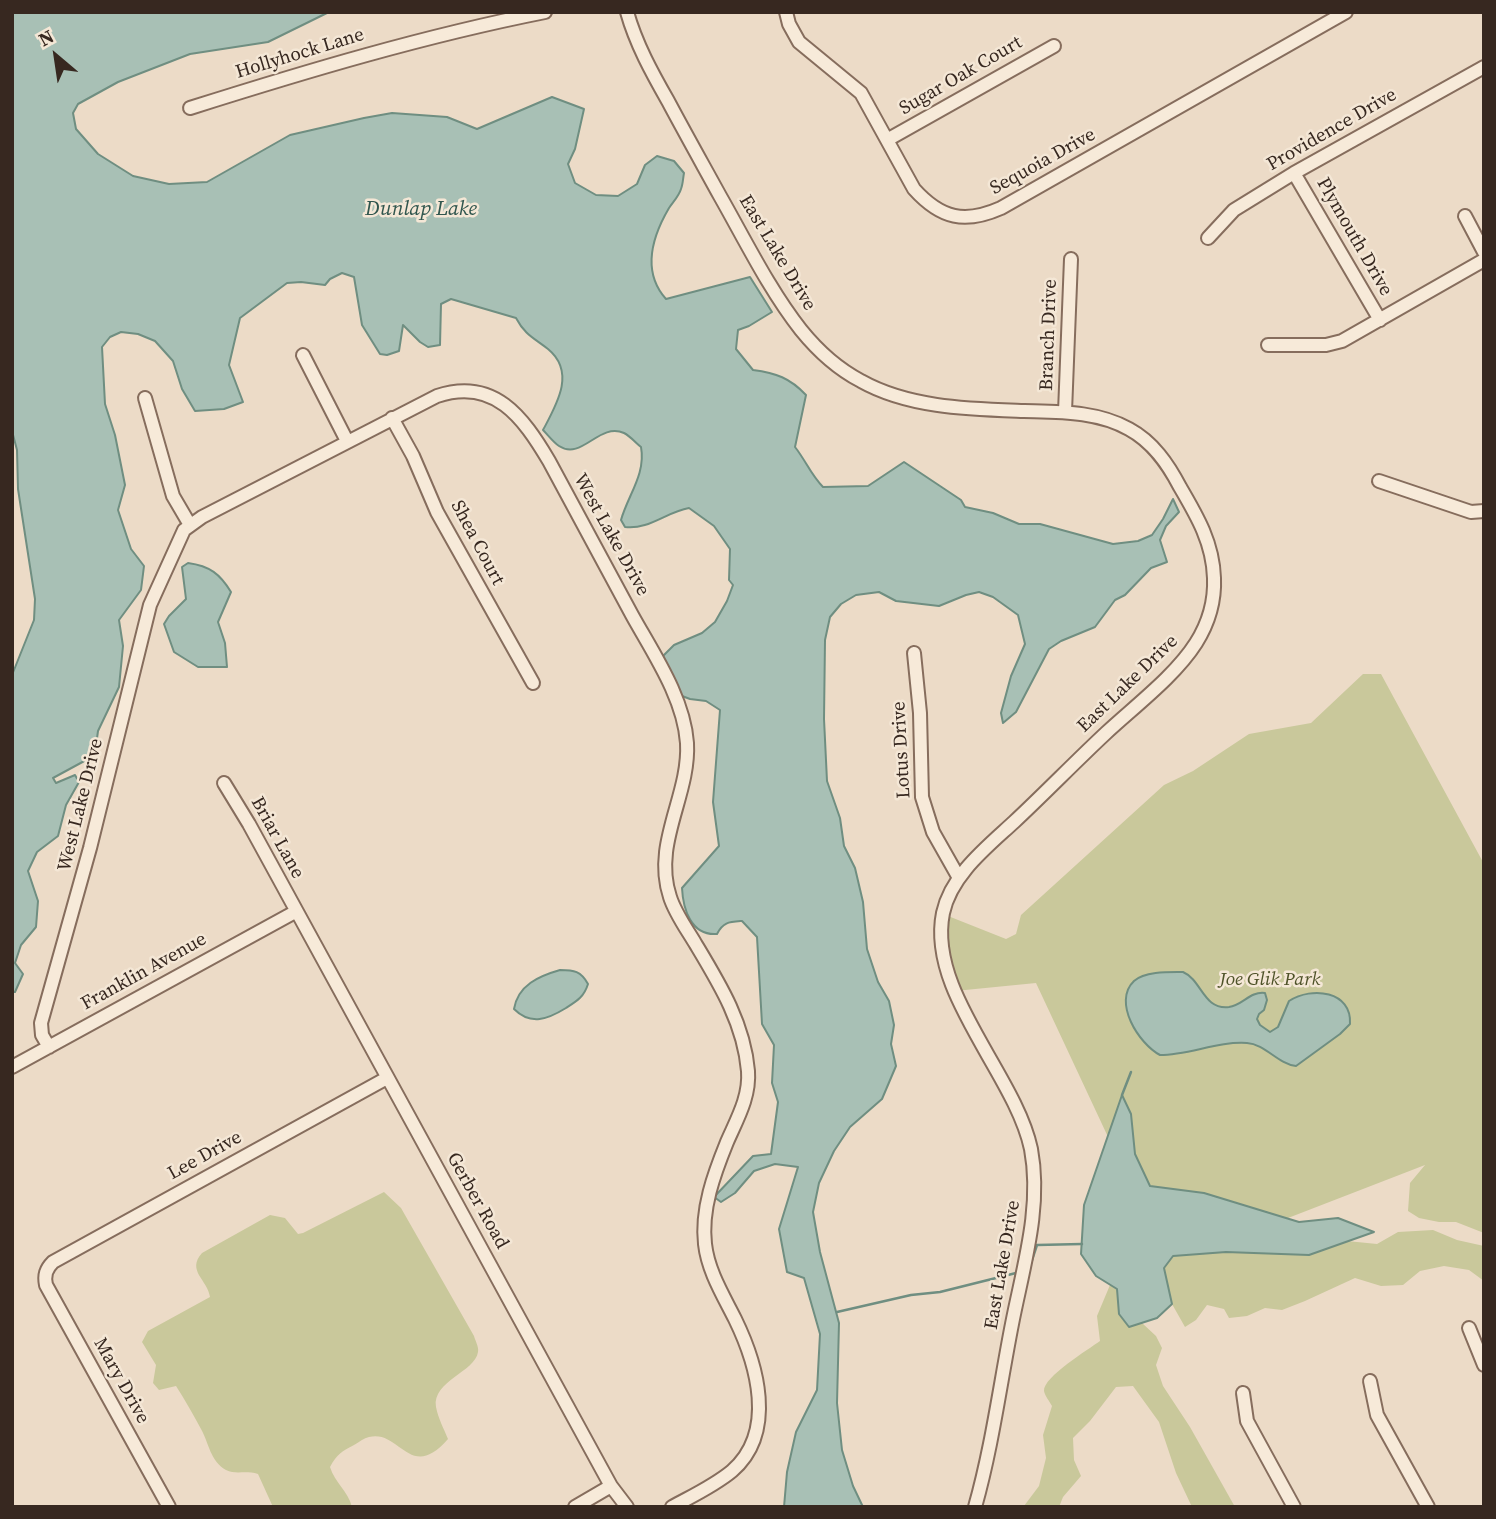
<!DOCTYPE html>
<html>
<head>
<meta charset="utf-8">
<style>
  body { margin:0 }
  #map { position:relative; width:1496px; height:1519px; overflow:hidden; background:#ecdbc7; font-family:"Source Serif 4",serif }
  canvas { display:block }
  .frame { position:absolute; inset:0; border:14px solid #372820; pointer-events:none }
  .north { position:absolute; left:21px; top:21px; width:70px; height:70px; -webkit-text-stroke:5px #f4e7d6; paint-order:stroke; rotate:331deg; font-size:19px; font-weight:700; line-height:28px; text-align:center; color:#372820 }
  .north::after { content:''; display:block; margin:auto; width:24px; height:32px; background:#372820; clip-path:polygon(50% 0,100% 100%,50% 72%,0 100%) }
</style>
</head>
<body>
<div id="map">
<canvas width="1496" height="1519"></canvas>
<div class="frame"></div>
<div class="north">N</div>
</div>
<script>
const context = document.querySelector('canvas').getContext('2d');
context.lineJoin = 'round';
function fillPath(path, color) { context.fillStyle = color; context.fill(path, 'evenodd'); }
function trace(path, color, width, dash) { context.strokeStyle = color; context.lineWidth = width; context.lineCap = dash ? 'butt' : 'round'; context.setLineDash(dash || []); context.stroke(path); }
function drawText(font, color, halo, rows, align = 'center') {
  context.font = font + ' "Source Serif 4",serif'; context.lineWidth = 5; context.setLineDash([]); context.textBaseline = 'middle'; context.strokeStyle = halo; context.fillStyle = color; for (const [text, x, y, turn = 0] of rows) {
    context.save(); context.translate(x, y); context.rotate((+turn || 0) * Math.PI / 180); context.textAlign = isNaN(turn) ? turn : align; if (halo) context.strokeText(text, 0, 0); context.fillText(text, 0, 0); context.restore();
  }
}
const green = new Path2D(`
  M1363,674H1381L1484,864V1233L1456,1222H1439L1419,1218L1408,1211L1410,1183L1425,1165L1195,1254L1226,1252L1309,1255L1347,1241L1377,1244L1398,1232L1433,1230L1457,1240L1484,1246V1281L1469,1270L1444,1266L1420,1271L1403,1285L1381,1286L1355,1278L1305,1301L1282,1310L1265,1308L1247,1316L1229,1318L1224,1309L1207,1305L1196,1320L1185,1327L1172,1304L1164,1268L1167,1263L1036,983L955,991L943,914L1006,939L1016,934L1021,915L1164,785L1193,771L1249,734L1311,723Z
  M384,1192L401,1208L474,1336C475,1340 479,1347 478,1352C475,1372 432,1381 436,1407C438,1418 444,1429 448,1439C410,1483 400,1429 369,1437C364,1438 359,1442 354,1445C342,1451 337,1454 330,1467C335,1483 348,1491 352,1507H273L258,1474C245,1470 236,1475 226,1470C210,1461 209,1443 201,1429C193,1414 185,1400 176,1386L159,1390L153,1383L156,1365L142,1342L148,1331L210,1297C208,1280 186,1271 202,1253L270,1215L285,1218L298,1234L303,1233Z
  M1110,1285L1117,1289L1119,1314L1129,1327L1142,1323L1156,1336L1162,1348L1156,1365L1163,1386L1190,1427L1235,1507H1192L1176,1473L1159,1422L1133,1386L1116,1387L1090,1421L1073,1438L1074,1460L1081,1476L1063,1497L1059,1507L1024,1506L1039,1486L1046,1458L1043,1435L1052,1406C1050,1402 1045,1396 1044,1391C1043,1377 1089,1349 1100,1341L1097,1316Z`);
const water = new Path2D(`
  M12,12H329L268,42L190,54L118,82L78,104L73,113L76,129L98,154L133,176L169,184L207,182L290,135L364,118L392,113L447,117L477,129L552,97L584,109L575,149L568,164L575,183L596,195L618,196L637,184L645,165L657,156L674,161L684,173C683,178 683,184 681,189C679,196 673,202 669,208C652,237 641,271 666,299L750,277L772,312L749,326L738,330L736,349L753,370C776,373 790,378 806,395L795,447C806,461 811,475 823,487L868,486L904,462L961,500L965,507L993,513L1019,524H1040L1113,544L1138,541L1152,535L1163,519L1173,499L1179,512L1166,526L1160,540L1167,562L1151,568L1125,595L1115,600L1095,627L1061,641L1049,649L1016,712L1003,723L1001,713L1011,676L1025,644L1018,615L993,597L979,592L966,595L939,606L896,601L879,592L856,595L841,604L830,617L825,640L824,719L827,781L840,818L844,846L855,868L863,902L867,949L878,982L889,1001L894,1025L891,1044L896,1066L882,1099L850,1127L834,1151L819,1183L813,1212L820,1252L839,1323L837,1403L842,1450L853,1486L863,1507H784L787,1472L796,1432L817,1390L820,1334L804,1278L787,1272L779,1229L798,1167L775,1164L754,1171L735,1193L721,1202L714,1197L753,1156L771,1154L778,1102L772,1083L774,1045L762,1024L757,937L742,921C729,922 723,922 717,934C691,936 683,909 682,888L719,846L713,802L720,710L706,701L690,699L682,696L661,658L674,645L702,633L715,622L727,601L733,585L729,580L730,549L714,526L689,508C666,512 649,530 625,527L621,520C628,495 646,474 641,447C636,443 630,436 624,433C599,422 582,461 559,446C553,442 548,435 543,430C557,404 576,372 548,349C534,338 525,335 516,318L451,299L441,304L440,345L428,347L420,342L403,325L399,351L387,355L380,354L362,325L354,277L342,273L330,279L325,285L301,282L287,283L240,318L229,365L243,402L224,409L195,411L182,389L173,361L155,341L138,334L121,332L110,337L102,347L105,404L115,435L125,485L118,510L131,549L144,566L141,590L119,620L123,646L119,687L98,731L95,753L88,759L53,778L56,783L75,775L79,782L66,805L58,836L37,852L28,871L38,901L36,927L21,945L15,963L23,974L15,992H12V675L34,620L35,599L18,489L17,450L12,431Z
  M188,563C210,566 220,574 231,592L218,622L225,643L227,667H198L174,652L164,624L169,616L186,599L182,567Z
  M560,970C574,970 581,971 588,984C584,997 577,1001 566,1008C548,1019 531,1026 514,1009C518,985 539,976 560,970Z
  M1183,972C1202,980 1203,1010 1229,1007C1243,1005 1250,991 1265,993L1267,1000L1264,1010L1259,1014L1257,1019L1260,1025L1270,1032L1278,1027L1289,1001C1312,986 1352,991 1350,1024L1340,1034L1296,1066C1278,1064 1265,1044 1247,1043C1218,1041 1189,1055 1160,1055C1139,1044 1112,1002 1134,981C1145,971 1170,972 1183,972Z
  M1122,1095L1131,1114L1135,1154L1150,1186L1204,1193L1299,1222L1338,1218L1374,1232L1309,1255L1226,1252L1173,1256L1164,1268L1172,1304L1157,1318L1129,1327L1119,1314L1117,1289L1096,1276L1081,1254L1084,1205Z`);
const stream = new Path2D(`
  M1122,1095L1131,1072
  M1029,1269L1037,1245L1082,1244
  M837,1312L911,1295L940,1292L1020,1272`);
const minor = new Path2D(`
  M627,12C636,44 652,73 668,101C685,133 703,165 720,196C745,240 770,291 801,330C818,351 838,369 861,381C909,408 970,409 1024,411C1059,412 1097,411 1129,429C1153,442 1168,464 1180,487C1197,516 1213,543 1214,578C1215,601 1208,624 1196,643C1175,676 1135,706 1106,733C1075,762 1045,793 1014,822C987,847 951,875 943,913C927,992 1015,1074 1031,1149C1042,1208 1023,1267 1012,1324C1000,1385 992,1447 975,1507
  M786,12L789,24L799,42L861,93L914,189C941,219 965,224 1001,208L1346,12
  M190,108C307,71 424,36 545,12
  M887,140L1054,46
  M1294,173L1380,320
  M1465,216L1484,252
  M1208,238L1234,210L1294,173L1484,67
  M1268,345H1326L1342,341L1484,260
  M303,355L347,441
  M145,398L173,496L190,525
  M1065,412L1071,259
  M392,418L413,456L437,512L533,683
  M1379,481L1471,512L1484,511
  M914,653L920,713L922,797L933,832L959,878
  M224,783L249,824L611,1486L627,1507
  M49,1047L42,1035L41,1023L90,848L150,605L184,530L202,517L437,396C494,377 523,417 549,461C577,512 604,564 632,615C653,653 684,698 687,743C690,796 652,843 670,897C675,913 686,928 695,943C719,983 744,1023 748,1071C750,1097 737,1119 727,1142C714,1174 701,1209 705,1244C708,1271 723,1295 735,1319C757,1364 777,1432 732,1471C714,1486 692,1496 672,1507
  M12,1067L295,912
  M1469,1328L1484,1365
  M1370,1381L1377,1415L1428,1507
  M1243,1393L1247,1421L1294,1507
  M169,1507L46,1285C44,1275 46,1269 53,1262L387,1078
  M575,1507L611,1486`);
const streetNames = [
  ["Hollyhock Lane",300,54,-17],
  ["Sugar Oak Court",961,76,-30],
  ["Providence Drive",1332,130,-30],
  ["Sequoia Drive",1043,162,-29],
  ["Plymouth Drive",1354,237,60],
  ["East Lake Drive",777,253,59],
  ["Branch Drive",1049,335,-88],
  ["West Lake Drive",611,535,61],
  ["Shea Court",477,543,62],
  ["East Lake Drive",1128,684,-44],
  ["Lotus Drive",902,750,-93],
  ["West Lake Drive",81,805,-76],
  ["Briar Lane",277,838,61],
  ["Franklin Avenue",144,972,-29],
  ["Lee Drive",205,1156,-29],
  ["Gerber Road",477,1201,61],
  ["East Lake Drive",1003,1265,-80],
  ["Mary Drive",121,1381,61]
];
const parkNames = [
  ["Joe Glik Park",1270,980]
];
const waterNames = [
  ["Dunlap Lake",421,210]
];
fillPath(green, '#c9c89b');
fillPath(water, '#a8c0b5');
trace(water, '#6f8e81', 2);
trace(stream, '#6f8e81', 2.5);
trace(minor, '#866d5d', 16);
trace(minor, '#f7ead9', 12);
drawText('19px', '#372820', '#f4e7d6', streetNames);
drawText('italic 19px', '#4e5228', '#f4e7d6', parkNames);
drawText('italic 21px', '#30564e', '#f4e7d6', waterNames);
</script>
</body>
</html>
